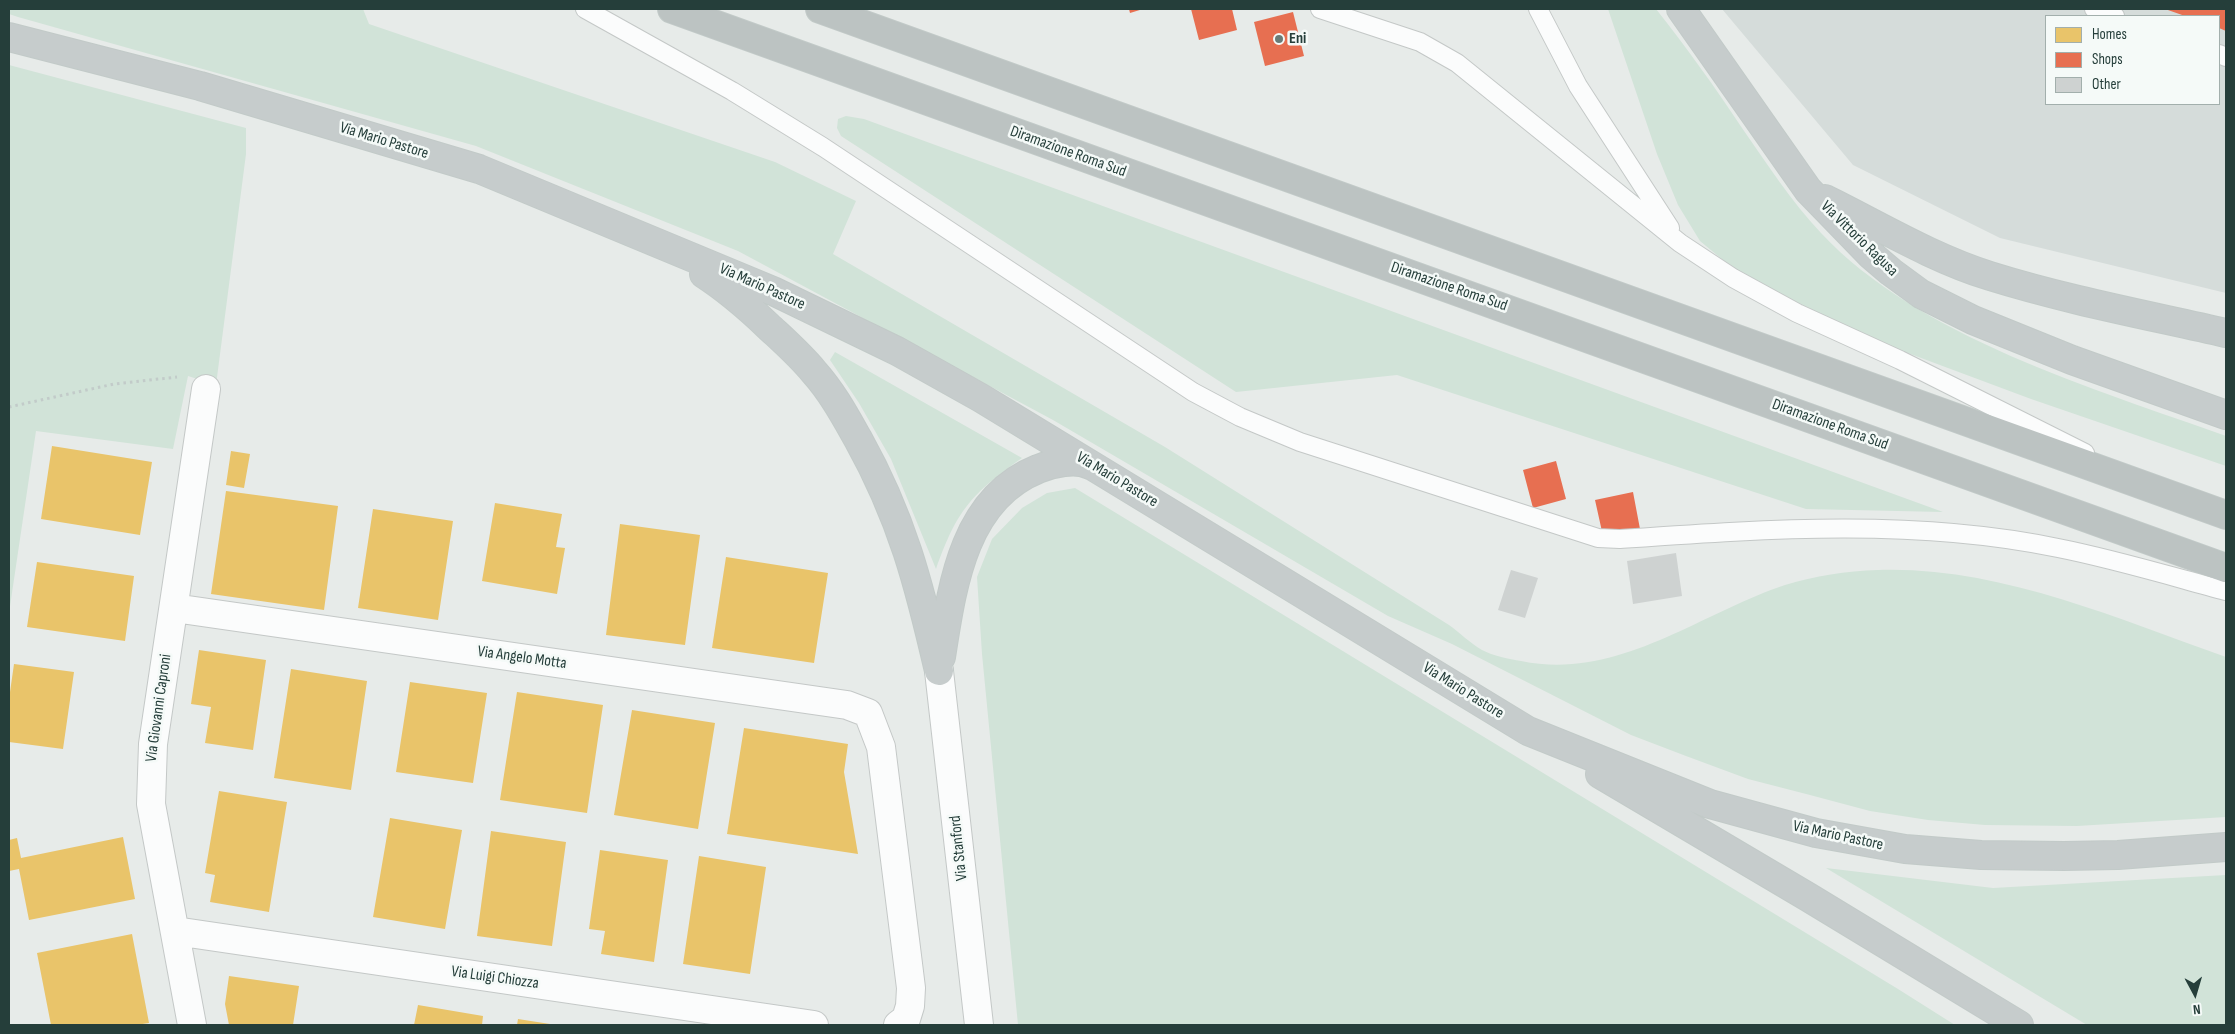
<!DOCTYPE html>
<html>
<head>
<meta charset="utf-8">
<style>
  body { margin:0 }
  #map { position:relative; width:2235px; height:1034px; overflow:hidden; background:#e7ebe9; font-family:"Sofia Sans Condensed",sans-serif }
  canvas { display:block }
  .frame { position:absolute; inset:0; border:10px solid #253e3a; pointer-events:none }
  .legend { position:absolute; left:2045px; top:15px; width:175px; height:90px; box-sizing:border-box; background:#f5faf8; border:1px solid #a2afac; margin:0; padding:6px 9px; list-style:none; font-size:15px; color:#253e3a }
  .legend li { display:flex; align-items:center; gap:10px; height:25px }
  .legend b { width:25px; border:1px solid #a2afac }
  .north { position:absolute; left:2170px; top:969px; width:50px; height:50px; -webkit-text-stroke:4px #f5faf8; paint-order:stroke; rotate:174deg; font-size:14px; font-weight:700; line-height:20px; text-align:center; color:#253e3a }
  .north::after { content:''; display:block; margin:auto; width:18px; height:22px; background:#253e3a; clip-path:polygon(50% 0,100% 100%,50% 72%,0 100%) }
</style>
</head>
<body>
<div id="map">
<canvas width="2235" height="1034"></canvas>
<div class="frame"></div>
<ul class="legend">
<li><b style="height:14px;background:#e9c46a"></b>Homes</li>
<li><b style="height:14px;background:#e76f51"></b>Shops</li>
<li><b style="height:14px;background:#ced2d1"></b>Other</li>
</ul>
<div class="north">N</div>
</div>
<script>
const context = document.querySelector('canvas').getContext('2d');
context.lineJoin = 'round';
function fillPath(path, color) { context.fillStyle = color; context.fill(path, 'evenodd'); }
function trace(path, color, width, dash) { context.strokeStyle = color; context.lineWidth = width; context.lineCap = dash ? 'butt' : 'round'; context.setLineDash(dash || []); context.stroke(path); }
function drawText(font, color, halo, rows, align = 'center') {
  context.font = font + ' "Sofia Sans Condensed",sans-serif'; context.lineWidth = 5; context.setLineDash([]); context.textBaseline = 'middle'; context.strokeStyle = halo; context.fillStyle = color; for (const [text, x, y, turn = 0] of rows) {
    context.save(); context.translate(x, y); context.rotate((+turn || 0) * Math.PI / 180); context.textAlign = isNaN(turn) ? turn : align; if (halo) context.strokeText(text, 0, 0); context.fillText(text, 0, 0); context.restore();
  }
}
const built = new Path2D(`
  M1722,9H2226V293L2000,238L1853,165ZM2046,16H2219V104H2046Z`);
const green = new Path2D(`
  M9,9H363L369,24L775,162L856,201L833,254L1165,447L1449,625C1460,633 1470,643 1482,650C1493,656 1509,659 1521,661C1618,681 1698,614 1785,585C1815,576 1846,571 1878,570C1998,566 2115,618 2226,657V817L2077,826L1985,825L1928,820L1870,811L1810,795L1748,779L1686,756L1631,735L1452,644L1388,616L1053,420L738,251L476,146L18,17L9,14Z
  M1608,9H1656C1686,47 1715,87 1742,128C1767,164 1791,201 1821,233C1918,337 2095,389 2226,436V466L2031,399L1889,346L1823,319L1735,270L1700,241L1678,205L1657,154Z
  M9,65L246,128V154L216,385L188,376L173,449L36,431L9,613Z
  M846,116L864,119L1943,512L1806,509L1397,375L1236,392L841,136L837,128L838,119Z
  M835,352L1022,458C971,494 957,510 936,569L891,459L859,403L830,360Z
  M1075,488L1898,989L1955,1025H1018L982,654L977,577L992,539L1022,508L1047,493Z
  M1826,868L1993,888L2226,875V1025H2087Z`);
const homes = new Path2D(`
  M52,446L152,462L140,535L41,519Z
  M231,451L250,454L244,488L226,485Z
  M226,491L338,506L324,610L211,594Z
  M495,503L562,514L556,547L565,548L557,594L482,581Z
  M373,509L453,521L438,620L358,608Z
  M620,524L700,535L685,645L606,635Z
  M726,557L828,573L814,663L712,648Z
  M37,562L134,576L125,641L27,627Z
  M199,650L266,660L253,750L205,743L211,707L191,704Z
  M14,664L74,672L63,749L9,742V699Z
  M291,669L367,681L351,790L274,778Z
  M410,682L487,693L473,783L396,772Z
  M517,692L603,705L587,813L500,800Z
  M632,710L715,723L698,829L614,815Z
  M744,728L848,744L844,772L858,854L727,834Z
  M219,791L287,802L269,912L210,902L215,875L205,873Z
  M390,818L462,830L445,929L373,917Z
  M491,831L566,842L552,946L477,936Z
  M123,837L135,899L29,920L19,869L9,871V840L17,838L21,858Z
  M600,850L668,860L654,962L601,954L605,931L589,929Z
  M699,856L766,867L750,974L683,964Z
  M132,934L149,1023L136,1025H51L37,953Z
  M229,976L299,986L293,1025H229L225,1004Z
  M418,1005L483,1016L482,1025H414Z
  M518,1019L550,1024V1025H517Z`);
const shops = new Path2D(`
  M1129,9H1143L1130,13Z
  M1191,9H1232L1237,30L1199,40Z
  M2165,9H2226V31L2219,28V16H2185Z
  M1293,12L1304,56L1265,66L1254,22Z
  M1556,461L1566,499L1533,508L1523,470Z
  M1633,492L1640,529L1603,536L1595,500Z`);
const building = new Path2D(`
  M1676,553L1682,596L1633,604L1627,561Z
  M1511,570L1538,578L1525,618L1498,610Z`);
const path = new Path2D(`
  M9,407L114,384L177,377`);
const service = new Path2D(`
  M585,9L732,91L823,147L1193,392L1240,417L1300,442L1598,538L1620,539C1765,529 1915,518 2058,548C2114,559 2170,576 2226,591
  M1320,9L1420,42L1457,63L1680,243L1733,278L1797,313L1900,360L2085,453
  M1538,9L1578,86L1670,228
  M2094,9L2115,16
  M2219,54L2226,57`);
const minor = new Path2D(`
  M174,608L847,705L868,713L881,747L911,988L910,1006L906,1019L898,1025
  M175,931L814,1025
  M192,1025L151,804L153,744L206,389`);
const tertiary = new Path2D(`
  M939,671L979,1025`);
const trunk = new Path2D(`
  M1681,9L1808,190L1871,255L1891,272L1921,294L1973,320L2072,360L2226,415
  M9,37L200,86L479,169L773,291L897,351L981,398L1528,731L1710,804L1816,833L1905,849L1981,855L2064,856L2118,855L2226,847
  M1825,199C1878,225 1932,258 1990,276C2067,300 2147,315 2226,333
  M704,274C727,289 748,307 768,326C784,341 800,355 814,372C832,392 845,416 858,439C902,518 919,584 939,671
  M941,657C952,587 963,499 1038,469C1052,463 1076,458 1090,465
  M1600,774L1808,897L2019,1025`);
const motorway = new Path2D(`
  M672,9L2226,568
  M820,9L2226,515`);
const markers = [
  [1279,39,5,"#697b77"]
];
const poiNames = [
  ["Eni",1289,39]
];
const streetNames = [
  ["Via Mario Pastore",384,141,17],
  ["Diramazione Roma Sud",1068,152,20],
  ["Via Vittorio Ragusa",1859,239,44],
  ["Via Mario Pastore",762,287,24],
  ["Diramazione Roma Sud",1449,287,19],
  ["Diramazione Roma Sud",1830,425,20],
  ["Via Mario Pastore",1117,480,31],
  ["Via Angelo Motta",522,658,8],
  ["Via Mario Pastore",1463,691,32],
  ["Via Giovanni Caproni",159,708,-82],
  ["Via Mario Pastore",1838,836,12],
  ["Via Stanford",959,848,-96],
  ["Via Luigi Chiozza",495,978,8]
];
fillPath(built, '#d5dcda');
fillPath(green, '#d1e3d8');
fillPath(homes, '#e9c46a');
fillPath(shops, '#e76f51');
fillPath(building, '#ced2d1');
trace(service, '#c4c8c7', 20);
trace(minor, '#c4c8c7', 30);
trace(tertiary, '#c4c8c7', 30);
trace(trunk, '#c2cac8', 30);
trace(motorway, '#c2cac8', 30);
trace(path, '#c2cbc9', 3, [2.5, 4]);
trace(service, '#fbfcfc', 18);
trace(minor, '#fbfcfc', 28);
trace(tertiary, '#fbfcfc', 28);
trace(trunk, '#c6cccc', 28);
trace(motorway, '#bcc3c2', 28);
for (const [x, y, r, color] of markers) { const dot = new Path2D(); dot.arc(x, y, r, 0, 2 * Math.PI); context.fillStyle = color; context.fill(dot); trace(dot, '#f5faf8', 2); }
drawText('bold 16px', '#253e3a', '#f5faf8', poiNames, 'left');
drawText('16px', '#253e3a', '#f5faf8', streetNames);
</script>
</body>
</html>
